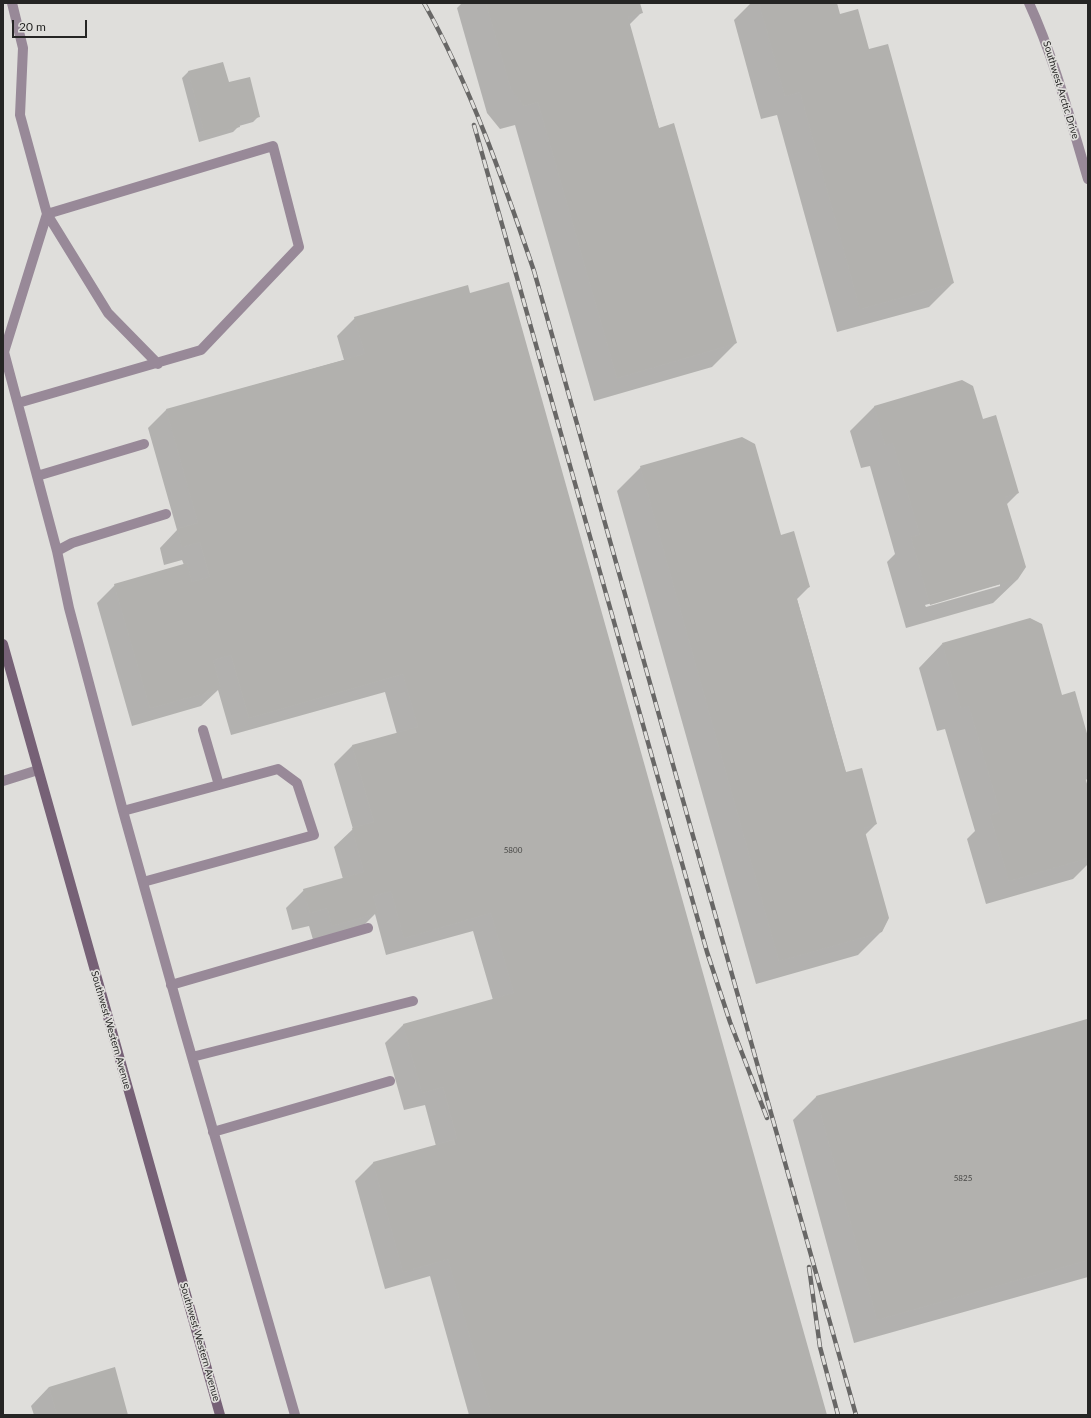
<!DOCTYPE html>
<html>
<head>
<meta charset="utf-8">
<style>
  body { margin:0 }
  #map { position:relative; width:1091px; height:1418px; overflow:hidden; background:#dfdedb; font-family:Lato,sans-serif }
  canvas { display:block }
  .frame { position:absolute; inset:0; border:4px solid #252524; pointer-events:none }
  .scale { position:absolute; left:12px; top:20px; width:75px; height:18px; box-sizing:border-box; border:2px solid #252524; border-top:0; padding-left:5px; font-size:12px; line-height:14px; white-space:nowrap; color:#252524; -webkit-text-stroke:3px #dfdedb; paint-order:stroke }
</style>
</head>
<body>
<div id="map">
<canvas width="1091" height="1418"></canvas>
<div class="frame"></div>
<div class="scale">20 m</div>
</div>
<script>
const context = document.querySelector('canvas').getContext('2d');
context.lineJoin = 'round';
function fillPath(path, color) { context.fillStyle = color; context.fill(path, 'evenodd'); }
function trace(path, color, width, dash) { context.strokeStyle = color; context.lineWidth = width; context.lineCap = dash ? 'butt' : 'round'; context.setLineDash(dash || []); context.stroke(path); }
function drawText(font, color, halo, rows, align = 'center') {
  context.font = font + ' Lato,sans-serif'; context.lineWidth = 3.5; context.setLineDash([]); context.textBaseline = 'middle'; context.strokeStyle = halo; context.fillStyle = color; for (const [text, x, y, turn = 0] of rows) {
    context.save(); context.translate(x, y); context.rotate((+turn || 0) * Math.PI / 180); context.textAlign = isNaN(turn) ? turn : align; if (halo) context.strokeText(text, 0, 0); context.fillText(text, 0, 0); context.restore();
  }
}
const shadow = new Path2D(`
  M462,3H639L642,12L629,25L659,129L736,343L712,367L594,401L515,125L500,129L487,113L457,8Z
  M751,3H836L839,15L868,50L953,283L929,307L837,332L777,115L761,119L734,20Z
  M222,63L228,84L259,116L253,122L239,126L233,132L199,142L182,78L188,72Z
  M355,318L826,1415H469L430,1276L385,1289L355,1181L373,1163L436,1146L425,1105L404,1110L385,1043L403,1025L493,1000L473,931L386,955L375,914L359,930L314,943L309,926L292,930L286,908L304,890L343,879L334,847L353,829L334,764L352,746L397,734L385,692L231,735L218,690L201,706L132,726L97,603L115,585L184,565L182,560L164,565L160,548L177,530L148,428L166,410L344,360L337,336Z
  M962,381L1018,493L1006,505L1018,579L993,603L906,628L887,562L895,554L870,466L861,468L850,431L874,407ZM1000,584V586L926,607L925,605Z
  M641,467L780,537L809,587L797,599L846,773L876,824L865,835L882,931L858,955L756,984L617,491Z
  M942,644L1062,696L1088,740V778L1085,781L1088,791V864L1073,879L986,904L967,839L975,831L945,729L937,731L919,668Z
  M1086,1020L1088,1025V1277L854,1343L793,1120L816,1097Z
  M49,1387L127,1415H34L31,1406Z`);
const building = new Path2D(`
  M486,3H640L643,13L628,17L659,128L674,123L737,343L617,378L538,102L524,106L511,89Z
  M759,3H837L840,14L858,9L869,49L888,44L954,283L860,309L800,92L785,96Z
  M223,62L229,82L250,77L260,117L239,122L240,127L205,136L188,71Z
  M509,282L827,1415H492L448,1259L403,1272L373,1162L457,1139L443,1087L422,1093L403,1024L514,993L491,913L404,938L391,891L373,896L378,913L332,926L327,908L310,913L303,889L364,872L352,828L374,822L352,745L418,727L403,674L249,718L231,655L213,660L221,689L150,708L114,584L187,563L192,582L210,577L200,542L182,547L177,529L198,523L166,409L365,354L354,317L468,285L470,293Z
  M962,380L973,386L983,419L996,415L1019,493L1005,497L1026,567L1018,579L930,605L911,537L920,535L893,443L885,445L874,406Z
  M742,437L755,444L781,535L794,531L810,587L795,592L846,772L862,768L877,824L864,828L889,918L882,932L779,961L640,466Z
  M1030,618L1042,624L1062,695L1075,691L1088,737V772L1084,774L1088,787V858L1009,881L990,815L1000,812L969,706L961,708L942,643Z
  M1087,1019L1088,1260L877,1320L816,1096Z
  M115,1367L128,1415H57L49,1387Z`);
const service = new Path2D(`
  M12,3L23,48L20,115L47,214L4,352L57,551L72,543L166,514
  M18,403L201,350L299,247L273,146L47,214L108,313L158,364
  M37,476L144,444
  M57,551L69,608L123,811
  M203,730L219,785
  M3,781L38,770
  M143,882L314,835L297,783L278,769L123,811C143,883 163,955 183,1026L295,1415
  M171,985L368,928
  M192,1057L413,1001
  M213,1132L390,1081`);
const tertiary = new Path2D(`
  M1029,3C1055,60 1070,119 1088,179`);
const secondary = new Path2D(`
  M3,644L220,1415`);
const rail = new Path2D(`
  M424,3C471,87 503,180 534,271L856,1415
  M474,125L707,952L730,1022L767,1118
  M809,1267L820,1347L838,1415`);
const numberNames = [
  ["5800",513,850],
  ["5825",963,1178]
];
const streetNames = [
  ["Southwest Arctic Drive",1061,90,73],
  ["Southwest Western Avenue",111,1030,74],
  ["Southwest Western Avenue",200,1342,74]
];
fillPath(shadow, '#0003');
fillPath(building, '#b2b1ae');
trace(service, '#988998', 10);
trace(tertiary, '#988998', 10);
trace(secondary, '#766176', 10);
trace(rail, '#686766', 4.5);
trace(rail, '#dfdedb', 3, [9]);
drawText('8px', '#484846', null, numberNames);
drawText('10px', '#252524', '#dfdedb', streetNames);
</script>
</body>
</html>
